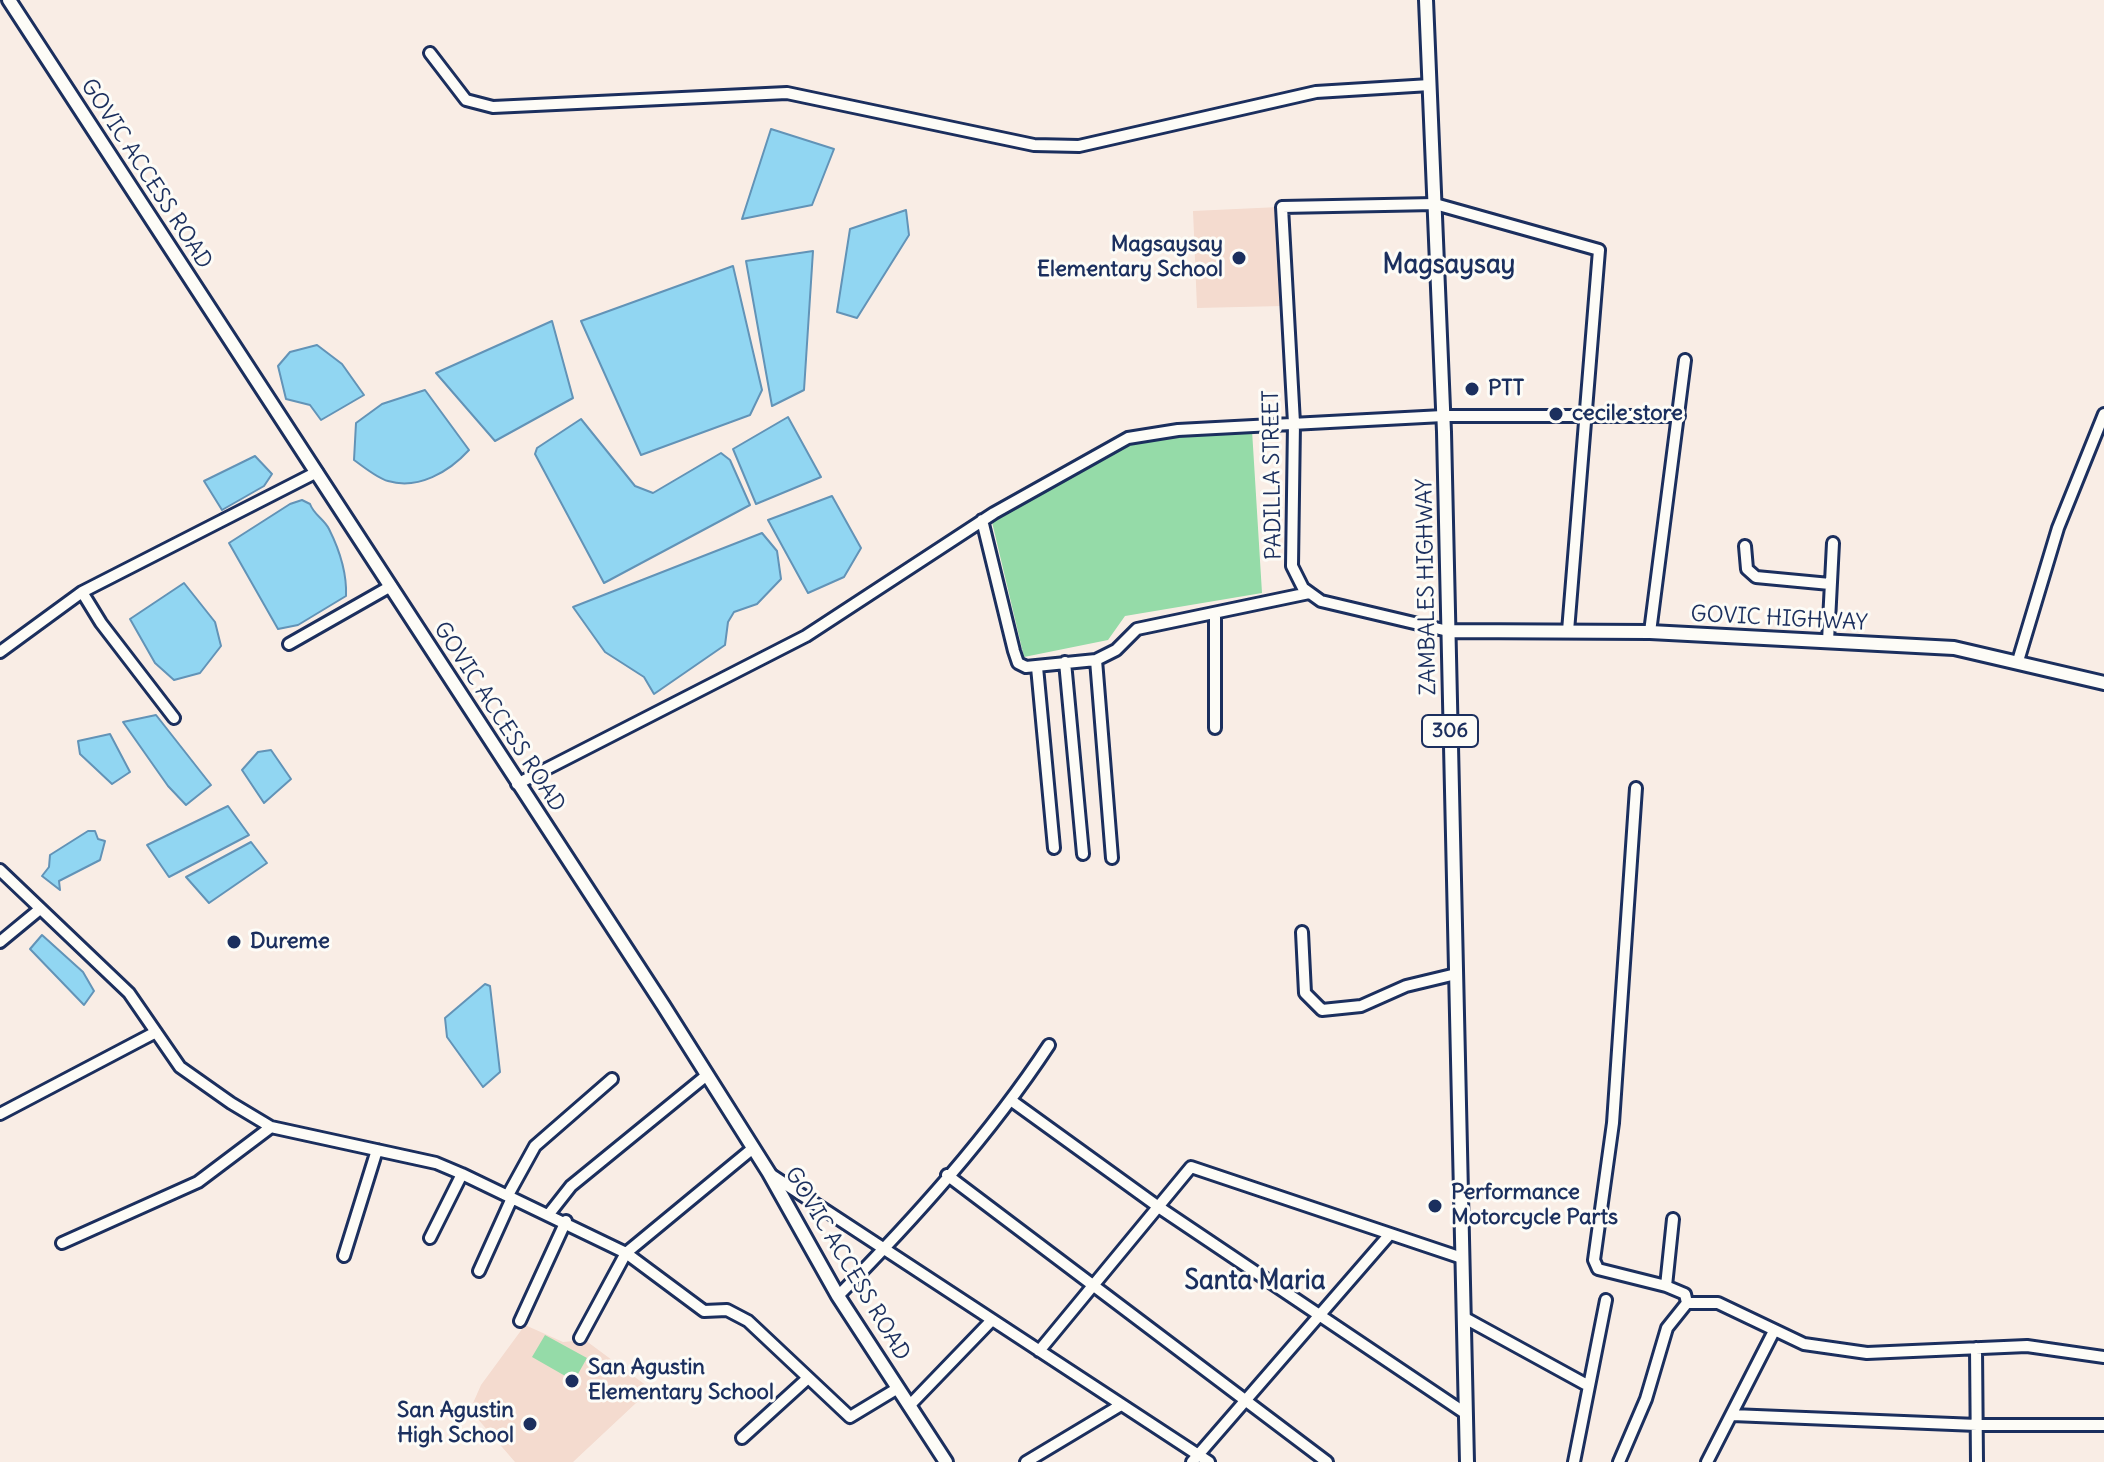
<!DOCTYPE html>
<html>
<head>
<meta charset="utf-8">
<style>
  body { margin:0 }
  canvas { display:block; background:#f9ede5 }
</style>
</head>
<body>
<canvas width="2104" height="1462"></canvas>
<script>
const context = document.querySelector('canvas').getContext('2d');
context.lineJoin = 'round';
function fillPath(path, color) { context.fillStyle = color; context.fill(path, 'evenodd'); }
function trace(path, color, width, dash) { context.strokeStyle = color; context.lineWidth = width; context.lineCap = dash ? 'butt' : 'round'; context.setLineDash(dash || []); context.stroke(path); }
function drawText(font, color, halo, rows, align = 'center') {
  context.font = font + ' Delius,sans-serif'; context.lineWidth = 6; context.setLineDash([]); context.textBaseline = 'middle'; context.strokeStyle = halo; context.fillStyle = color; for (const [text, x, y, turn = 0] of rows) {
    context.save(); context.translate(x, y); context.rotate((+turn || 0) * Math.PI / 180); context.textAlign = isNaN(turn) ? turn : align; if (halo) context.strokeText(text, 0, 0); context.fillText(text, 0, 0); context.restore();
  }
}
const built = new Path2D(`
  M1279,207L1283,306L1197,308L1193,211Z
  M525,1325L563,1342L585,1340L651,1389L573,1462H515L470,1410L481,1385Z`);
const green = new Path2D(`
  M1252,430L1262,593L1125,616L1108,640L1024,657L992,522L1134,438Z
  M545,1335L587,1358L574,1381L532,1357Z`);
const water = new Path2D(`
  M771,129L834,149L812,205L742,219Z
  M906,210L909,235L857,318L837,312L850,229Z
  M813,251L804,390L772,406L746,261Z
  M733,266L762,390L750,415L641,455L581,321Z
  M552,321L573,398L495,441L436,373Z
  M317,345L342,364L364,395L321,420L310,405L286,399L278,366L290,352Z
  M425,390L469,450C449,472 418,490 388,481C377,478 364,467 354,460L356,423L382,404Z
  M788,417L821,477L756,504L733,449Z
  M581,419L635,486L653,493L721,453L730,460L750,505L604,583L535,454L537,448Z
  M255,456L272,474L264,486L222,510L204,481Z
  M832,496L861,548L844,577L808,593L768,520Z
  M302,500L310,504C314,515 324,519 329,529C339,549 347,574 346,596L298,625L278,629L229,543L290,504Z
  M762,533L777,551L781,579L757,604L734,612L728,622L725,645L654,694L644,677L605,652L573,607Z
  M184,583L215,622L221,646L200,673L174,680L155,663L130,619Z
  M156,715L211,785L186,805L168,786L123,722Z
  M110,734L130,772L112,784L80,754L78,741Z
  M271,750L291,779L264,803L242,770L258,752Z
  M228,806L249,835L169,877L147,845Z
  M88,831H95L98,839L105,841L100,860L59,881L60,890L42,876L49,867L50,855Z
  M251,842L267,863L209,903L186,877Z
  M42,935L83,972L94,991L84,1005L30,949Z
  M485,984L490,986L500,1072L483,1087L447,1037L445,1018Z`);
const minor = new Path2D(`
  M430,53L466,100L493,107L787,93L1034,145L1079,146L1316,92L1430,85
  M982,520L1014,651L1018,663L1026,667L1096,660L1116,650L1137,629L1309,593
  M1745,546L1747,569L1756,577L1830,584
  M82,592L101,623L174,718
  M1215,613V728
  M1448,631L1321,601L1303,588L1292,566L1294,423L1282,207L1435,204L1599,250L1568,631
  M1650,632L1685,360
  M1828,641L1833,543
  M289,644L391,586
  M0,652L82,592L317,472
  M1096,660L1112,858
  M2018,661L2058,528L2104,414
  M1065,662L1083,854
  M1037,667L1054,848
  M517,784L806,636L994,513L1128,438L1178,430L1443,416H1679
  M1636,788L1613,1123L1594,1260L1598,1269L1666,1286L1685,1294L1687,1303
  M0,870L129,993L180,1067L231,1103L271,1127L436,1163L462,1174L626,1253L704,1311L727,1310L748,1321L850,1417L898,1388
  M1302,932L1305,993L1322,1010L1361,1006L1406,986L1456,974
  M0,942L40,909
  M1012,1101L1160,1208L1465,1413
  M0,1114L156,1032
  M770,1174L1209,1462
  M947,1175L1327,1462
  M508,1195L535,1146L612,1079
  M549,1214L571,1186L707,1075
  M430,1238L462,1174
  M62,1243L198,1182L271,1127
  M344,1256L377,1150
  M479,1271L512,1198
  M1666,1286L1673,1219
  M838,1296C914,1219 989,1136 1049,1045
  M1463,1317L1587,1385
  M520,1321L566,1221
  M580,1338L626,1253L752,1149
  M1976,1348L1977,1462
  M1039,1351L1191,1167L1462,1258
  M909,1406L992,1320
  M1732,1415L1977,1425H2104
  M742,1438L808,1378
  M1026,1462L1121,1405
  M1192,1462L1390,1234
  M1574,1462L1606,1300
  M1619,1462L1646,1399L1667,1328L1687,1303H1718L1804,1344L1867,1353L2027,1346L2104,1357
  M1707,1462L1774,1331`);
const major = new Path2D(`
  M9,0L663,1005L769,1173L838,1296L946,1462
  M1426,0L1444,432L1467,1462
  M1448,631L1650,632L1954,648L2104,683`);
const markers = [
  [1239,258,8,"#1b2f5e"],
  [1472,389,8,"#1b2f5e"],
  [1556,414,8,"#1b2f5e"],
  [234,942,8,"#1b2f5e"],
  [1435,1206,8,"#1b2f5e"],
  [572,1381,8,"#1b2f5e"],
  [530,1424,8,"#1b2f5e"]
];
const shields = [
  [1450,731,56]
];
const shieldNames = [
  ["306",1450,731]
];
const streetNames = [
  ["GOVIC ACCESS ROAD",146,174,57],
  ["PADILLA STREET",1273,475,-91],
  ["ZAMBALES HIGHWAY",1427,587,-91],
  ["GOVIC HIGHWAY",1779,619,3],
  ["GOVIC ACCESS ROAD",499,717,57],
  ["GOVIC ACCESS ROAD",847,1264,59]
];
const poiNames = [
  ["Magsaysay",1223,245,"right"],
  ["Elementary School",1223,270,"right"],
  ["PTT",1488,389],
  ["cecile store",1572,414],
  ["Dureme",250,942],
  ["Performance",1451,1193],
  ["Motorcycle Parts",1451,1218],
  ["San Agustin",588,1368],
  ["Elementary School",588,1393],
  ["San Agustin",514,1411,"right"],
  ["High School",514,1436,"right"]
];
const quarterNames = [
  ["Magsaysay",1449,266],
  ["Santa Maria",1255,1282]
];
fillPath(built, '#f4dbcf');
fillPath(green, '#95dba8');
fillPath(water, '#91d6f2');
trace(water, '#6293b7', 2);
trace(minor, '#1b2f5e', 16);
trace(major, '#1b2f5e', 18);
trace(minor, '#fdfcf7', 10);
trace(major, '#fdfcf7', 12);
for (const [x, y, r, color] of markers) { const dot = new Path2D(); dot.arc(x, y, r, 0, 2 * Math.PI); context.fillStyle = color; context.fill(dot); trace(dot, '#fdfcf7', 3); }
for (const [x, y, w] of shields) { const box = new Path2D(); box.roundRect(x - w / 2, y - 16, w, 32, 6); context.fillStyle = '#fdfcf7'; context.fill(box); trace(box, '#1b2f5e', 2); }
drawText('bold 20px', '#1b2f5e', null, shieldNames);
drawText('22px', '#1b2f5e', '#fdfcf7', streetNames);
drawText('bold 22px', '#1b2f5e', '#fdfcf7', poiNames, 'left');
drawText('bold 26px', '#1b2f5e', '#fdfcf7', quarterNames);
</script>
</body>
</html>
